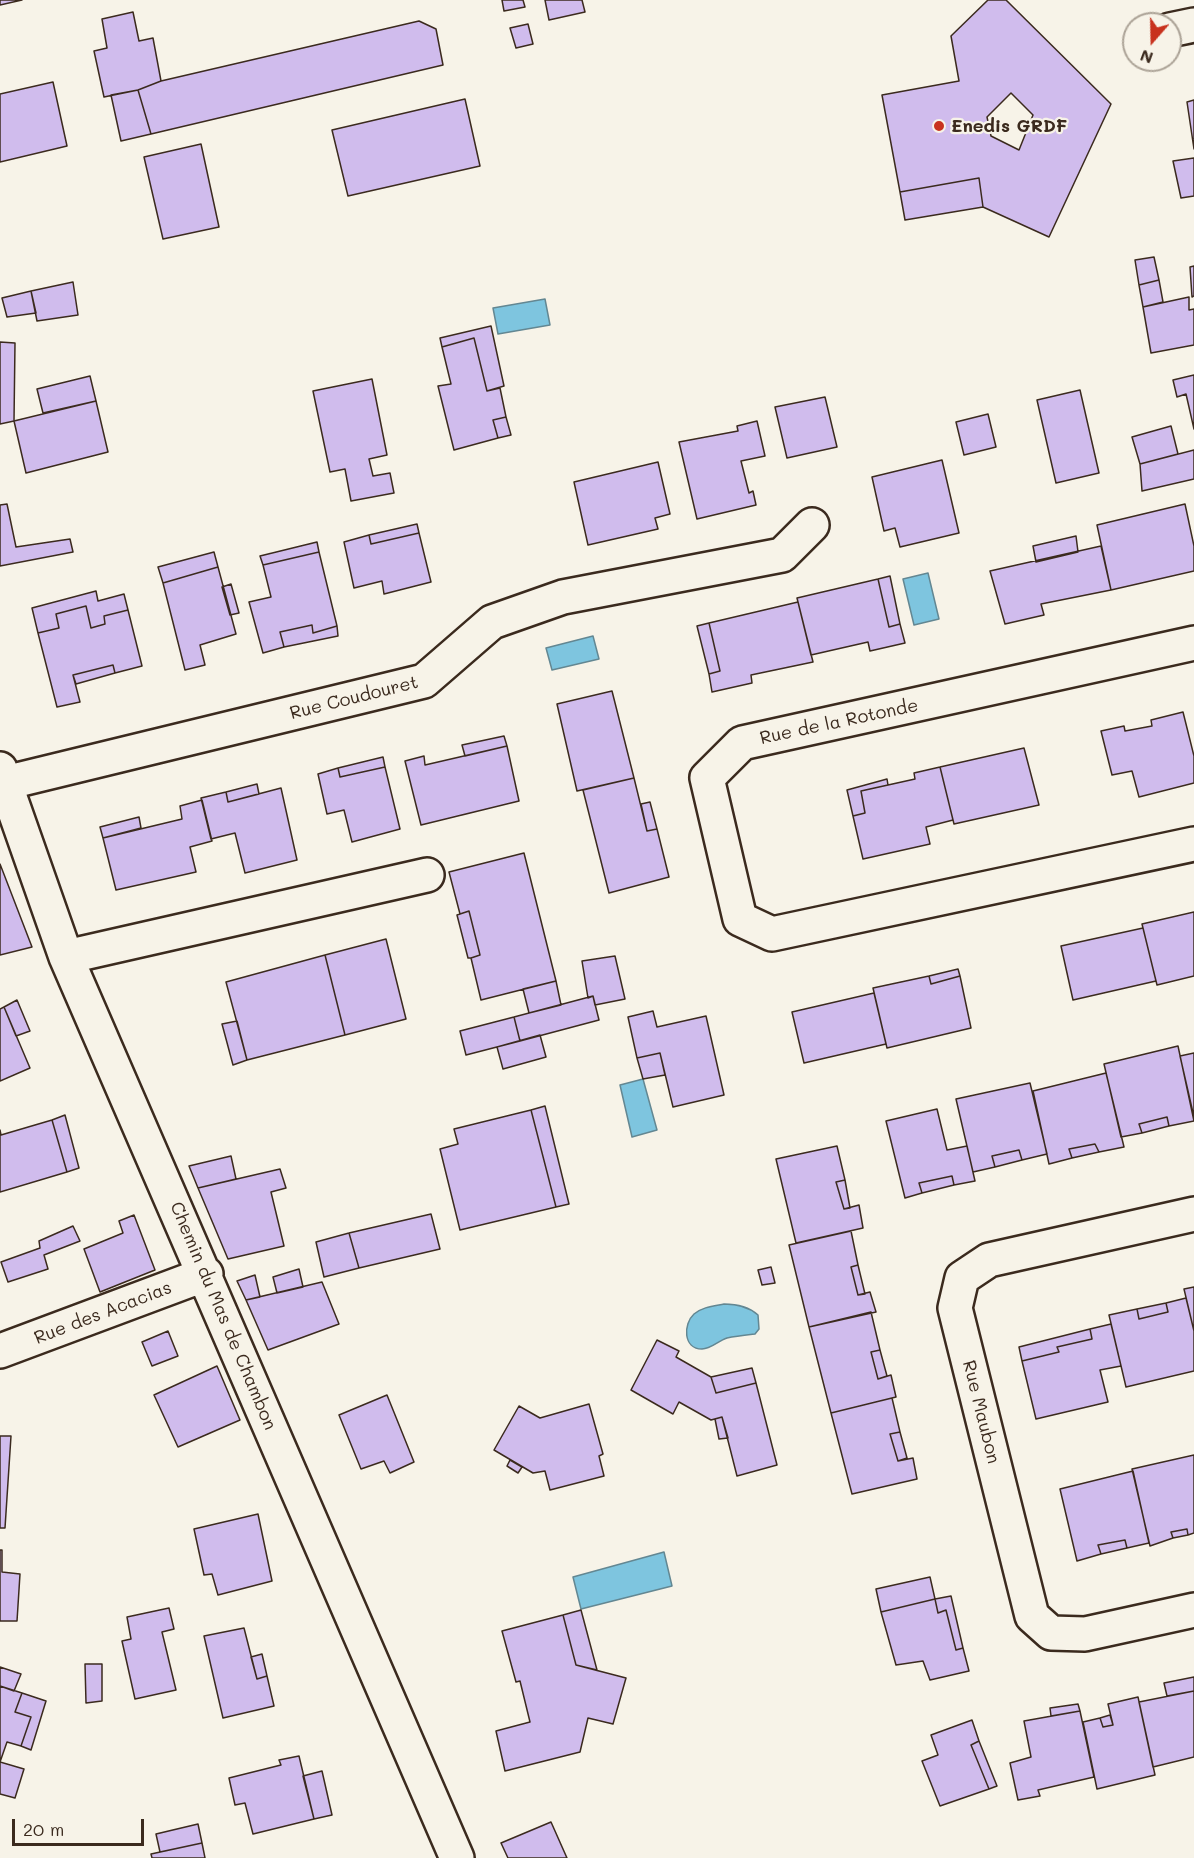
<!DOCTYPE html>
<html>
<head>
<meta charset="utf-8">
<style>
  body { margin:0 }
  #map { position:relative; width:1194px; height:1858px; overflow:hidden; background:#f7f3e8; font-family:Mali,sans-serif }
  canvas { display:block }
  .north { position:absolute; left:1122px; top:12px; width:60px; height:60px; box-sizing:border-box; background:#f7f3e8; border:2px solid #aca397; border-radius:50%; rotate:200deg; font-size:16px; font-weight:700; line-height:24px; text-align:center; color:#3b2a1e }
  .north::after { content:''; display:block; margin:auto; width:21px; height:27px; background:#c8321e; clip-path:polygon(50% 0,100% 100%,50% 72%,0 100%) }
  .scale { position:absolute; left:12px; top:1819px; width:132px; height:27px; box-sizing:border-box; border:3px solid #3b2a1e; border-top:0; padding-left:8px; font-size:18px; line-height:21px; white-space:nowrap; color:#3b2a1e; -webkit-text-stroke:4px #f7f3e8; paint-order:stroke }
</style>
</head>
<body>
<div id="map">
<canvas width="1194" height="1858"></canvas>
<div class="north">N</div>
<div class="scale">20 m</div>
</div>
<script>
const context = document.querySelector('canvas').getContext('2d');
context.lineJoin = 'round';
function fillPath(path, color) { context.fillStyle = color; context.fill(path, 'evenodd'); }
function trace(path, color, width, dash) { context.strokeStyle = color; context.lineWidth = width; context.lineCap = dash ? 'butt' : 'round'; context.setLineDash(dash || []); context.stroke(path); }
function drawText(font, color, halo, rows, align = 'center') {
  context.font = font + ' Mali,sans-serif'; context.lineWidth = 4.5; context.setLineDash([]); context.textBaseline = 'middle'; context.strokeStyle = halo; context.fillStyle = color; for (const [text, x, y, turn = 0] of rows) {
    context.save(); context.translate(x, y); context.rotate((+turn || 0) * Math.PI / 180); context.textAlign = isNaN(turn) ? turn : align; if (halo) context.strokeText(text, 0, 0); context.fillText(text, 0, 0); context.restore();
  }
}
const water = new Path2D(`
  M545,299L550,325L498,334L493,308Z
  M928,573L939,619L914,625L903,579Z
  M593,636L599,659L552,670L546,648Z
  M643,1079L657,1130L632,1137L620,1085Z
  M724,1304C737,1304 748,1306 758,1315L759,1329L755,1334C746,1335 736,1336 727,1338C718,1341 711,1349 702,1349C683,1349 683,1324 694,1314C702,1307 714,1306 724,1304Z
  M664,1552L672,1586L581,1609L573,1577Z`);
const building = new Path2D(`
  M0,0H22L0,5Z
  M502,0H523L525,7L504,11Z
  M545,0H582L585,12L549,20Z
  M988,0H1006L1111,104L1049,237L983,207L979,178L900,192L882,95L959,81L951,36ZM1011,93L1033,115L1019,150L991,136L987,117Z
  M133,12L139,41L153,38L161,81L138,90L104,97L94,51L107,48L102,19Z
  M419,21L436,29L443,65L151,134L138,90L161,81Z
  M528,24L533,44L516,48L510,28Z
  M53,82L67,146L0,162V94Z
  M138,90L151,134L121,141L111,95Z
  M465,99L480,166L348,196L332,130Z
  M1194,100V149L1187,102Z
  M201,144L219,227L163,239L144,157Z
  M1194,158V196L1181,198L1173,161Z
  M979,178L983,207L905,220L900,192Z
  M1154,257L1159,280L1139,285L1135,260Z
  M1194,266V296L1192,297L1190,267Z
  M1159,280L1163,302L1143,307L1139,285Z
  M73,282L78,315L37,321L31,291Z
  M31,291L36,313L7,317L2,298Z
  M1189,297V310L1194,309V345L1151,353L1143,307Z
  M491,326L504,386L487,391L474,338L442,347L440,338Z
  M474,338L487,391L500,388L506,417L493,420L498,438L454,450L438,386L451,384L442,347Z
  M0,342L15,343L14,421L0,424Z
  M1194,375V429L1186,394L1177,397L1173,380Z
  M90,376L96,401L43,413L37,389Z
  M372,379L387,455L369,459L373,476L390,473L394,493L351,501L345,469L330,472L313,391Z
  M1080,390L1099,473L1056,483L1037,400Z
  M825,397L837,447L787,458L775,407Z
  M96,401L108,452L26,473L14,421Z
  M988,414L996,447L964,455L956,422Z
  M506,417L511,435L498,438L493,420Z
  M757,421L765,456L741,461L749,493L753,491L756,505L697,519L679,442L738,431L737,426Z
  M1171,426L1178,454L1140,464L1132,437Z
  M1194,450V479L1142,491L1140,464Z
  M942,460L959,533L900,547L895,528L884,531L872,477Z
  M658,462L670,514L655,518L658,529L588,545L574,482Z
  M7,504L16,547L70,539L73,552L0,566V505Z
  M1185,504L1194,546V571L1111,590L1097,525Z
  M417,524L419,533L371,544L369,535Z
  M419,533L431,582L384,594L382,581L354,588L344,542L369,535L371,544Z
  M1076,536L1078,552L1036,562L1033,546Z
  M317,542L319,552L263,565L260,556Z
  M1101,546L1111,590L1041,604L1044,615L1005,624L990,571Z
  M214,552L218,567L163,583L158,567Z
  M319,552L337,626L313,633L312,625L280,632L284,647L263,653L249,602L271,597L263,565Z
  M218,567L236,634L200,645L205,665L185,670L163,583Z
  M890,576L900,624L889,627L878,579Z
  M878,579L889,627L900,624L905,643L870,651L868,642L811,655L797,598Z
  M231,584L239,613L230,615L222,587Z
  M96,591L98,601L124,594L128,610L104,616L105,624L91,628L86,606L56,614L59,628L38,633L32,608Z
  M798,602L813,662L751,675L752,683L712,692L709,674L720,671L709,623Z
  M86,606L91,628L105,624L104,616L128,610L142,666L115,673L113,665L73,675L80,702L57,707L38,633L59,628L56,614Z
  M709,623L720,671L709,674L697,626Z
  M312,625L313,633L337,626L338,636L284,647L280,632Z
  M113,665L115,673L76,684L73,675Z
  M612,691L634,778L577,791L557,704Z
  M1183,712L1194,756V783L1139,797L1132,771L1112,775L1101,731L1124,726L1125,731L1152,726L1151,720Z
  M504,736L507,746L465,756L462,745Z
  M507,746L519,801L421,825L405,761L424,756L425,765Z
  M1024,748L1039,805L954,824L940,767Z
  M383,757L385,767L340,777L338,768Z
  M385,767L400,829L352,842L344,810L327,814L318,774L338,768L340,777Z
  M940,767L953,820L926,827L930,844L863,859L853,816L865,813L861,791L915,779L914,773Z
  M634,778L647,831L657,829L669,877L609,893L583,790Z
  M887,779L888,785L861,791L865,813L853,816L847,790Z
  M257,784L259,794L228,802L226,792Z
  M281,788L297,860L245,873L235,833L211,839L201,798L226,792L228,802Z
  M202,800L212,841L190,847L196,872L116,890L103,838L182,819L180,806Z
  M650,802L657,829L647,831L641,804Z
  M139,817L141,828L103,838L100,827Z
  M524,853L556,981L481,1000L471,958L480,955L469,911L460,914L449,872Z
  M0,864L32,947L0,955Z
  M469,911L480,955L471,958H468L457,915Z
  M1194,912V976L1157,985L1142,924Z
  M1143,928L1156,981L1073,1000L1061,946Z
  M386,939L406,1019L345,1035L325,955Z
  M325,955L345,1035L247,1060L226,982Z
  M615,956L625,999L595,1005L593,996L588,998L582,961Z
  M958,969L960,976L931,984L929,976Z
  M929,976L931,984L960,976L971,1028L887,1048L873,988Z
  M556,981L561,1005L529,1013L523,989Z
  M874,993L886,1044L804,1063L792,1012Z
  M593,996L599,1020L520,1041L514,1017Z
  M17,1000L30,1031L16,1036L4,1007Z
  M4,1007L30,1068L0,1081V1009Z
  M653,1011L657,1027L706,1016L724,1095L673,1107L660,1053L637,1058L628,1017Z
  M514,1017L520,1041L466,1055L460,1031Z
  M237,1021L247,1060L233,1065L222,1024Z
  M540,1035L546,1057L503,1069L497,1047Z
  M1178,1046L1194,1121L1169,1126L1167,1117L1139,1124L1142,1133L1121,1137L1104,1064Z
  M660,1053L665,1075L643,1079L637,1058Z
  M1194,1053V1117L1180,1056Z
  M1106,1073L1124,1147L1099,1152L1095,1144L1069,1149L1072,1158L1049,1164L1033,1091Z
  M1030,1083L1047,1154L1022,1160L1019,1150L992,1156L995,1167L973,1172L956,1099Z
  M545,1106L569,1204L556,1207L531,1110Z
  M937,1109L947,1150L967,1146L975,1181L954,1185L952,1176L919,1183L922,1193L905,1198L886,1121Z
  M531,1110L556,1207L460,1230L440,1149L458,1144L454,1129Z
  M65,1115L79,1168L67,1172L52,1120Z
  M1167,1117L1169,1126L1142,1133L1139,1124Z
  M52,1120L67,1172L0,1192V1130L1,1135Z
  M1095,1144L1099,1152L1072,1158L1069,1149Z
  M837,1146L845,1180L836,1182L844,1209L859,1205L863,1228L796,1243L776,1159Z
  M1019,1150L1022,1160L995,1167L992,1156Z
  M231,1156L236,1179L198,1188L189,1166Z
  M280,1169L286,1188L271,1192L284,1246L228,1259L198,1188Z
  M952,1176L954,1185L922,1193L919,1183Z
  M845,1180L850,1208L844,1209L836,1182Z
  M431,1214L440,1249L359,1268L349,1233Z
  M134,1215L155,1270L100,1292L84,1249L123,1233L119,1221Z
  M73,1226L80,1241L44,1255L48,1269L8,1282L1,1262L40,1248L39,1241Z
  M851,1231L858,1265L851,1267L858,1295L870,1292L876,1312L809,1327L789,1245Z
  M349,1233L359,1268L324,1277L316,1242Z
  M858,1265L865,1294L858,1295L851,1267Z
  M771,1267L775,1283L762,1285L758,1270Z
  M299,1269L303,1287L277,1293L273,1277Z
  M255,1275L260,1297L246,1300L237,1281Z
  M322,1282L339,1324L268,1350L246,1300Z
  M1194,1287V1331L1184,1289Z
  M1186,1298L1194,1331V1371L1126,1387L1109,1315L1137,1309L1139,1319L1168,1312L1166,1303Z
  M1166,1303L1168,1312L1139,1319L1137,1309Z
  M871,1312L880,1350L871,1352L878,1379L891,1375L896,1397L831,1413L809,1327Z
  M1111,1324L1121,1366L1100,1370L1108,1402L1036,1419L1022,1361L1059,1352L1057,1347L1092,1339L1090,1329Z
  M1090,1329L1092,1339L1057,1347L1059,1352L1022,1361L1019,1347Z
  M168,1331L178,1356L152,1366L142,1342Z
  M657,1340L679,1351L676,1357L711,1377L716,1393L756,1383L777,1465L737,1476L722,1417L711,1420L679,1402L673,1414L631,1390Z
  M880,1350L887,1376L878,1379L871,1352Z
  M217,1366L240,1420L178,1447L154,1395Z
  M752,1368L756,1383L716,1393L711,1377Z
  M387,1395L414,1462L390,1473L384,1461L361,1469L339,1415Z
  M892,1398L900,1432L890,1434L898,1461L913,1458L917,1479L852,1494L831,1413Z
  M589,1404L603,1454L599,1456L604,1476L550,1490L545,1471L533,1473L494,1450L519,1406L540,1418Z
  M722,1417L728,1438L719,1439L715,1419Z
  M900,1432L907,1458L898,1461L890,1434Z
  M0,1436H11L5,1528H0Z
  M1194,1455V1533L1188,1535L1187,1529L1171,1532L1173,1538L1150,1546L1132,1469Z
  M510,1460L522,1467L518,1473L507,1466Z
  M1133,1471L1149,1543L1127,1548L1125,1540L1098,1545L1101,1554L1077,1561L1060,1489Z
  M258,1514L272,1581L218,1595L212,1574L204,1575L194,1529Z
  M1187,1529L1188,1535L1173,1538L1171,1532Z
  M1125,1540L1127,1548L1101,1554L1098,1545Z
  M0,1550H2V1572L20,1574L17,1621H0Z
  M930,1577L935,1599L881,1612L876,1589Z
  M951,1596L963,1648L956,1650L946,1610L938,1613L935,1599Z
  M935,1599L938,1613L946,1610L956,1650L963,1648L969,1671L930,1680L923,1661L896,1665L881,1612Z
  M169,1608L174,1629L162,1632L176,1690L135,1699L122,1641L131,1639L127,1617Z
  M581,1610L597,1670L576,1665L563,1615Z
  M563,1615L576,1665L626,1678L613,1724L588,1718L580,1752L505,1771L496,1731L530,1722L520,1681L516,1682L502,1631Z
  M244,1628L257,1679L267,1676L274,1706L223,1718L204,1636Z
  M262,1654L267,1676L257,1679L251,1657Z
  M85,1664H102V1701L86,1703Z
  M0,1667L21,1674L14,1691L0,1686Z
  M1194,1677V1691L1167,1696L1164,1683Z
  M0,1686L22,1693L15,1712L31,1717L21,1746L7,1742L0,1762Z
  M1194,1691V1757L1153,1767L1139,1702Z
  M22,1693L46,1701L31,1750L21,1746L31,1717L15,1712Z
  M1138,1697L1155,1775L1097,1789L1083,1722L1100,1718L1103,1727L1113,1725L1108,1704Z
  M1078,1704L1080,1711L1051,1716L1050,1708Z
  M1080,1711L1094,1777L1038,1790L1040,1796L1018,1800L1010,1763L1031,1757L1024,1721Z
  M1110,1715L1113,1725L1103,1727L1100,1718Z
  M972,1720L979,1741L971,1745L989,1789L940,1806L922,1761L938,1755L931,1735Z
  M979,1741L997,1786L989,1789L971,1745Z
  M299,1756L314,1819L253,1834L245,1803L235,1805L229,1778L281,1765L279,1760Z
  M0,1762L24,1769L15,1798L0,1794Z
  M322,1771L332,1815L314,1819L303,1776Z
  M551,1822L567,1858H508L501,1843Z
  M198,1824L202,1843L160,1852L156,1834Z
  M202,1843L205,1858H152L151,1854Z`);
const minor = new Path2D(`
  M1170,30L1194,25
  M1194,643L742,743L707,778L740,919L772,934L1194,844
  M0,769L66,957L457,1858
  M5,783L424,681L492,622L563,597L782,555L812,525
  M66,957L427,875
  M1194,1214L989,1260L962,1278L955,1308L1032,1616L1051,1633L1085,1634L1194,1610
  M0,1351L206,1274`);
const markers = [
  [939,126,6,"#c8321e"]
];
const poiNames = [
  ["Enedis GRDF",951,126]
];
const streetNames = [
  ["Rue Coudouret",354,698,-14],
  ["Rue de la Rotonde",839,722,-12],
  ["Rue des Acacias",103,1313,-21],
  ["Chemin du Mas de Chambon",223,1316,67],
  ["Rue Maubon",981,1412,76]
];
fillPath(water, '#7ec5df');
trace(water, '#638792', 1.5);
fillPath(building, '#d0bced');
trace(building, '#3b2a1e', 1.5);
trace(minor, '#3b2a1e', 38);
trace(minor, '#f7f3e8', 33);
for (const [x, y, r, color] of markers) { const dot = new Path2D(); dot.arc(x, y, r, 0, 2 * Math.PI); context.fillStyle = color; context.fill(dot); trace(dot, '#f7f3e8', 2); }
drawText('bold 18px', '#3b2a1e', '#f7f3e8', poiNames, 'left');
drawText('18px', '#3b2a1e', '#f7f3e8', streetNames);
</script>
</body>
</html>
